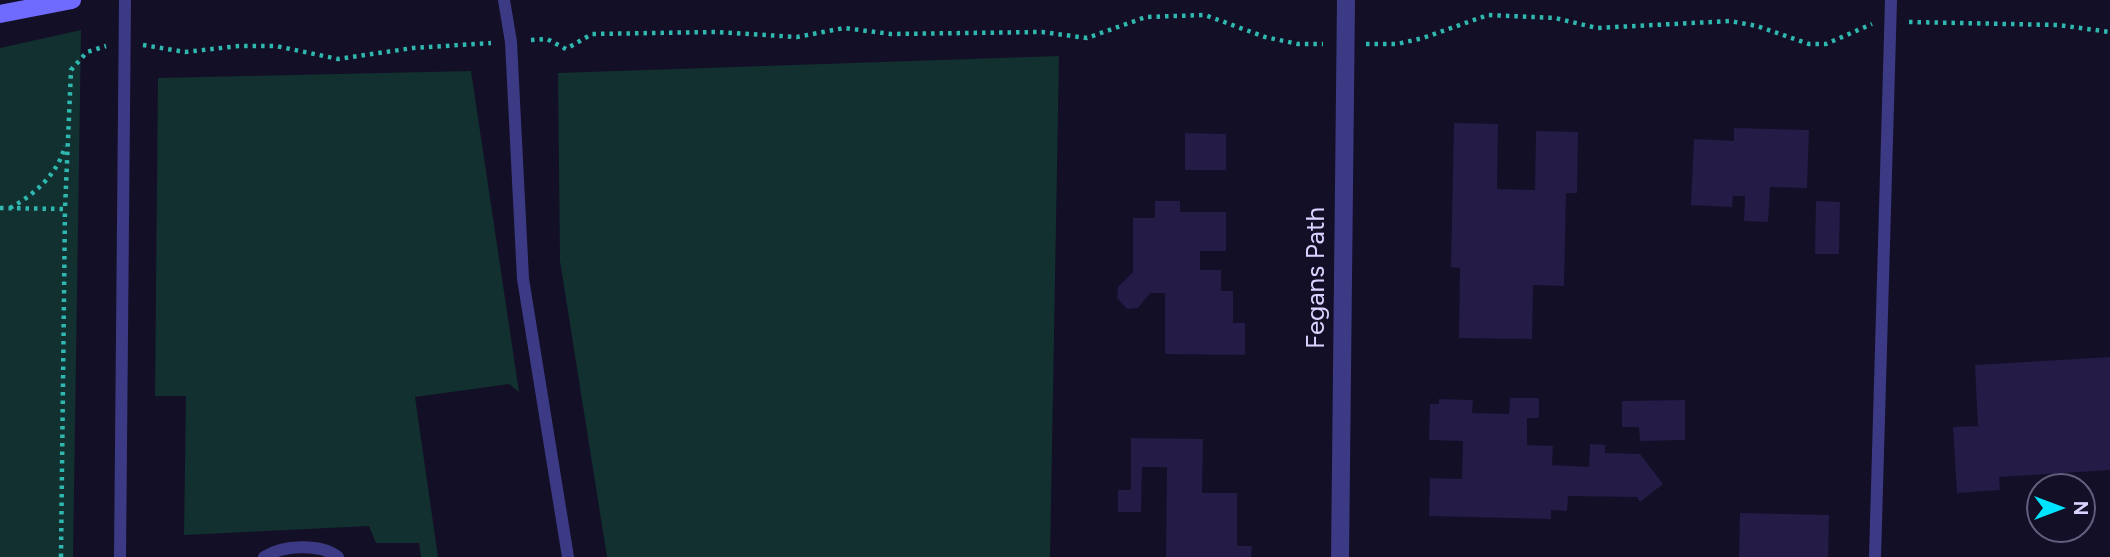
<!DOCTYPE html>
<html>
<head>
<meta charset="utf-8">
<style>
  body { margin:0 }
  #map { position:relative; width:2110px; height:557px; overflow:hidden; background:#130f26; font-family:Figtree,sans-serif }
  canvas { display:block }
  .north { position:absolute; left:2026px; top:473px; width:70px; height:70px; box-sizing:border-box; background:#130f26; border:2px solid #625e7d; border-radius:50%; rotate:90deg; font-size:19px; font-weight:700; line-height:28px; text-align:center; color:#d9d4ff }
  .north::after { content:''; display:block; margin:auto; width:24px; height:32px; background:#00e5ff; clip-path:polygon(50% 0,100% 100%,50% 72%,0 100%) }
</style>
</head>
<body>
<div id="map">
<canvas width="2110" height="557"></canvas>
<div class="north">N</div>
</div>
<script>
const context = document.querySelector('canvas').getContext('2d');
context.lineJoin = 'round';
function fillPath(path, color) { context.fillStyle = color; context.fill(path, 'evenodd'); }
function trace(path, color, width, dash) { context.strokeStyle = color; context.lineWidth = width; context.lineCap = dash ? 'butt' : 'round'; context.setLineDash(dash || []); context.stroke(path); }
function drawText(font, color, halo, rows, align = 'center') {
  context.font = font + ' Figtree,sans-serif'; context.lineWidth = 5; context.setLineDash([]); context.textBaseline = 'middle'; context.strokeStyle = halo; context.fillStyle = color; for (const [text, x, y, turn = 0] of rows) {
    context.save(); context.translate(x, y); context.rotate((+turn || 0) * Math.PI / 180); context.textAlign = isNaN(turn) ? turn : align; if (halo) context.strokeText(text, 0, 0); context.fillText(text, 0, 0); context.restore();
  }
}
const green = new Path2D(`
  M81,30L73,557H0V48Z
  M1059,56L1050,557H607L560,261L558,73Z
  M471,71L519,392L509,384L415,397L438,557H421L419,543H376L369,526L184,535L186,396H155L158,78Z`);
const building = new Path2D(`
  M1454,123L1498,124L1497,189L1535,190L1536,131L1578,132L1577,193H1566L1564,286L1533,285L1532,339L1459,338L1460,268L1451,267Z
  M1734,128L1809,130L1807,188L1770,187L1768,222L1744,221L1745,196H1733L1732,207L1691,205L1694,139L1734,141Z
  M1185,133L1226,134V170H1185Z
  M1155,201H1180V212H1226V251H1200V270H1221V291H1233V323H1245V355L1165,354V293H1150L1138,308L1127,309L1117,298L1118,287L1133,272V218H1155Z
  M1816,201L1840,202L1839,254H1815Z
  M2110,357V470L1999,477L2000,490L1957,493L1953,427L1978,426L1975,365Z
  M1510,398H1539V418H1527V445L1553,446L1552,465L1589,467L1590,444L1605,445V453L1640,454L1663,484L1640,502L1637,497L1568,496L1567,511L1551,510V519L1429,516L1430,478L1462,479L1463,441L1429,440L1430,404H1439V399L1473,400L1472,413L1509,414Z
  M1685,400V440L1640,441L1639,427H1622V401Z
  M1131,438L1203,439L1202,493H1237V546H1252L1251,557H1166L1167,467H1142L1141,512H1118V490H1131Z
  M1740,513L1829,515L1828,557H1739Z`);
const path = new Path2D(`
  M1909,22L2058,25L2110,32
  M531,40L547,39L566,49L592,34L716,32L797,37L844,28L891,34L1042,32L1087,38L1146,17L1205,15L1265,37L1298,44H1323
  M1366,44H1397L1423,38L1488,15L1555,18L1597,28L1730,21L1757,26L1809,44H1826L1872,24
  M143,45L185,52L239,46H276L338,59L413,48L491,43
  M0,208L65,209L71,70L87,52L106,46
  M10,208C34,195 58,174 65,146
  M61,557L65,209`);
const service = new Path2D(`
  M504,0L511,42L523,279L568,557
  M120,557L125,0
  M264,557C283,545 320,543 338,557
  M1875,557L1891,0`);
const minor = new Path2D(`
  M1340,557L1346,0`);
const secondary = new Path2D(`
  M0,14L72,0`);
const streetNames = [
  ["Fegans Path",1316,278,-90]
];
fillPath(green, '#12302f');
fillPath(building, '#241b47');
trace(path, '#2fb8b0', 4.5, [3.5, 5]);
trace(service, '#3d3a85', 12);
trace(minor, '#3d3a85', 18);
trace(secondary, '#6f6bff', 18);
drawText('26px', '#d9d4ff', '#130f26', streetNames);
</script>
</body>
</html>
